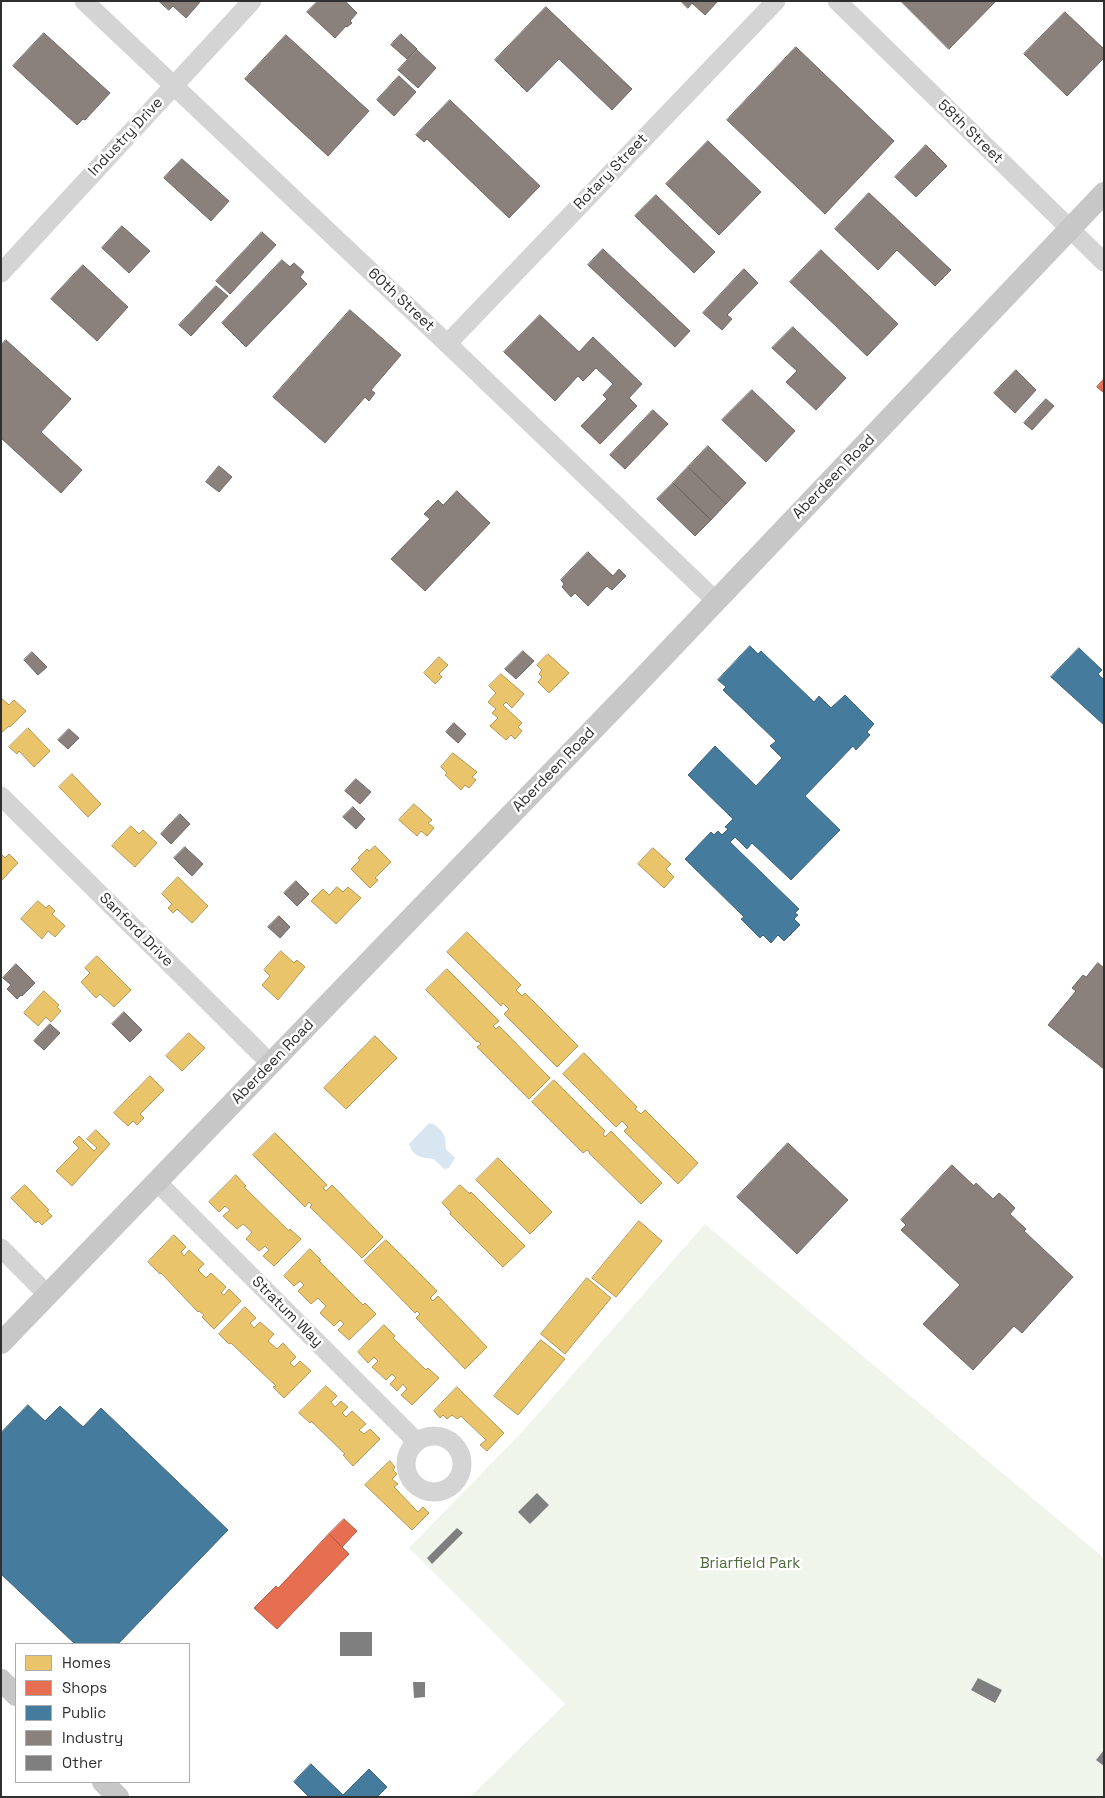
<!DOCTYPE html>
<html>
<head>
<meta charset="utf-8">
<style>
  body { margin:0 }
  #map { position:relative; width:1105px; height:1798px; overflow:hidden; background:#fff; font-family:"Space Grotesk",sans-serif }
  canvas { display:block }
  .frame { position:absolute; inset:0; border:2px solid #2f2f2f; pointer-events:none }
  .legend { position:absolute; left:15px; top:1643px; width:175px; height:140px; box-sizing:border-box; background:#fff; border:1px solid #acacac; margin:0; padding:6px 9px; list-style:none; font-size:15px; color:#2f2f2f }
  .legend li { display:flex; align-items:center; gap:10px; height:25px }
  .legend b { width:25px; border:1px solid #acacac }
</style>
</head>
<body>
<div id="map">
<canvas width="1105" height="1798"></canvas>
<div class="frame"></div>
<ul class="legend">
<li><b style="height:14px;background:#e9c46a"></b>Homes</li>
<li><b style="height:14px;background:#e76f51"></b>Shops</li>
<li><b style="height:14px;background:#457b9d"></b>Public</li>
<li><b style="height:14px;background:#8a817c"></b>Industry</li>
<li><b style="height:14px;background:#7f7f7f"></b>Other</li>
</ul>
</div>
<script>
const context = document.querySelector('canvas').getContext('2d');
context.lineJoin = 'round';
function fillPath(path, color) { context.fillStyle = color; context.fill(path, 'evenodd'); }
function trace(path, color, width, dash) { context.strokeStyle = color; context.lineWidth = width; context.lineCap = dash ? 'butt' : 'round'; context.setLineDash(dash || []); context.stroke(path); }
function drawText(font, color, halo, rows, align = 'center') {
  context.font = font + ' "Space Grotesk",sans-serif'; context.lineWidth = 5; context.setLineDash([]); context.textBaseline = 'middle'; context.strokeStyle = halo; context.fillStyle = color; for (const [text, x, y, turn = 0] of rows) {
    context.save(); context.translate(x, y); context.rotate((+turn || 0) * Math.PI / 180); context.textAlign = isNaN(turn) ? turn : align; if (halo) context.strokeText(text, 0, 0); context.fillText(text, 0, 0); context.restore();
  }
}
const green = new Path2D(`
  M705,1224L1104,1558V1797H470L565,1704L409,1548L523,1431Z`);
const water = new Path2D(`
  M429,1123L433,1124L440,1129L445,1137L446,1149L455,1158L449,1168L444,1169L434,1159C422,1158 413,1157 409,1144Z`);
const homes = new Path2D(`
  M548,654L569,673L549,693L538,682L542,677L539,674L542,670L537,665Z
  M439,657L448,665L439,674L442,677L435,684L424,673Z
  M501,674L524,694L512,708L506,702L503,705L522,723L518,727L522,731L515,739L511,735L506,740L490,726L498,718L492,713L496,709L488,702L496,693L489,686Z
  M1,698L9,705L14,700L26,711L10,727L9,726L1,733Z
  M28,728L50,751L34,767L19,751L17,754L9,747Z
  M453,753L477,772L472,777L476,780L469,788L465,785L461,790L445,775L447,773L441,767Z
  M72,774L101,804L88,817L59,787Z
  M414,804L432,820L428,823L434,828L427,836L421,831L417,836L399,820Z
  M131,826L139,834L143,830L157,843L135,867L112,846Z
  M375,846L391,862L375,878L378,880L370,888L351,869L360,860L358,858L367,849L369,851Z
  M653,848L671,864L666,869L674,877L664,888L638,864Z
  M1,854L5,858L9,854L18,863L1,881Z
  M178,877L208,906L192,923L177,909L173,913L168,908L172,904L162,894Z
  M337,887L343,892L348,887L361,898L336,924L311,901L323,889L329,895Z
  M38,901L46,908L49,905L55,911L52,914L65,926L55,937L48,931L42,939L21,919Z
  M467,932L521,985L516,990L522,996L525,993L578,1046L557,1067L504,1014L509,1009L503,1003L501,1006L447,952Z
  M281,951L294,963L297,960L305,967L278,1000L262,985L270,976L264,970Z
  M97,956L131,990L114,1007L100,994L96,998L81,982L90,973L85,968Z
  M447,969L499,1021L493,1026L496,1029L499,1026L550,1078L529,1099L477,1047L481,1044L478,1041L477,1042L426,990Z
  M44,991L59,1005L57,1007L61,1011L51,1022L46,1017L38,1026L24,1013Z
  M189,1033L205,1048L182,1071L166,1056Z
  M375,1036L397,1058L346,1109L324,1088Z
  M584,1053L637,1107L635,1109L641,1114L645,1110L698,1163L678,1184L624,1131L628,1127L622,1121L616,1127L563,1074Z
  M150,1076L164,1090L140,1114L144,1118L137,1125L133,1121L128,1126L114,1113Z
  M554,1080L605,1131L603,1134L605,1137L611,1131L662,1183L641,1204L589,1153L590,1152L587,1150L583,1153L532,1102Z
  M96,1130L110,1144L72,1186L56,1171L79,1148L73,1142L79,1136L94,1151L97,1148L87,1139Z
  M275,1133L327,1185L323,1188L326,1191L332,1185L383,1237L362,1258L310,1207L312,1205L309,1202L305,1207L253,1155Z
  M498,1158L552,1212L530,1234L476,1180Z
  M236,1175L246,1186L244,1187L289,1231L290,1229L301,1239L274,1266L263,1256L269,1250L265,1246L259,1251L246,1239L252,1232L243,1224L237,1229L223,1216L230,1210L225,1206L219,1212L209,1202Z
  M25,1185L49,1210L47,1211L52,1216L42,1225L38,1221L36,1223L11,1198Z
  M460,1185L470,1194L471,1192L525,1246L503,1267L450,1214L451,1212L442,1203Z
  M639,1221L662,1241L616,1297L592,1278Z
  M174,1235L186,1247L181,1252L184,1256L189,1250L204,1264L198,1270L206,1278L211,1273L226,1287L221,1293L224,1295L229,1289L241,1301L214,1329L202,1317L204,1315L199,1311L198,1312L161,1273L160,1274L148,1262Z
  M386,1240L437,1291L430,1298L433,1301L438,1296L487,1347L465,1369L416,1318L420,1314L417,1311L415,1313L364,1261Z
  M310,1249L321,1260L319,1261L363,1305L365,1303L376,1314L349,1340L338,1330L344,1324L340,1320L334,1326L320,1313L326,1306L318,1298L311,1304L298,1291L304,1285L300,1281L294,1286L284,1276Z
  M587,1278L611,1298L565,1354L541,1334Z
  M245,1307L256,1318L250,1323L254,1328L260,1322L274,1334L268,1341L277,1349L283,1343L296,1357L290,1363L294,1367L300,1361L311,1371L284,1398L273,1387L276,1386L231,1343L229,1344L219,1334Z
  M384,1325L395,1336L393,1338L426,1370L428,1368L439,1378L412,1405L401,1395L407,1389L403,1384L397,1391L390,1384L396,1378L392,1374L386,1380L372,1367L378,1361L374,1357L368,1363L358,1352Z
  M541,1340L565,1359L518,1415L494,1396Z
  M326,1386L337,1396L331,1402L335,1407L341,1401L348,1407L342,1413L346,1417L352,1411L366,1424L359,1430L364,1434L370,1429L380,1439L353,1466L343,1455L345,1454L311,1421L310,1423L299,1413Z
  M457,1387L504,1433L487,1451L480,1445L486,1440L461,1416L457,1419L452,1415L447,1419L443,1415L440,1418L434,1411Z
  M390,1461L395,1467L393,1470L397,1474L392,1479L398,1484L394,1487L418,1512L423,1507L429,1513L412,1530L365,1485Z`);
const shops = new Path2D(`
  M1104,379V393L1097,387Z
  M344,1519L357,1531L342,1547L329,1534Z
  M329,1534L349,1554L277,1629L254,1608L276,1586L278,1588Z`);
const public = new Path2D(`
  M750,646L758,654L761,651L814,702L819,696L831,708L845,695L874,724L867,732L870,735L856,750L853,746L805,796L840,830L791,880L752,843L747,849L735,837L730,842L799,909L795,913L798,915L794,919L800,925L784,941L778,935L771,943L763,935L760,938L741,919L744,917L685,859L711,832L714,835L718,831L722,835L728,829L725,827L733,819L688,775L715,746L756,786L782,758L770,746L776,741L723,690L726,687L718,680Z
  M1079,648L1102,670L1098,674L1104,680V725L1051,677Z
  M28,1405L45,1421L60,1406L83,1427L101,1408L228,1530L118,1644H75L1,1574V1433Z
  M311,1764L343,1795L369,1769L387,1787L377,1797H309L294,1782Z`);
const industry = new Path2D(`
  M159,1H201L186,18L173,6L169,10Z
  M318,1H345L357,13L350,21L352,23L347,27L346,26L335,38L307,12Z
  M681,1H718L705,15L692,3L688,8Z
  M901,1H996L949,49Z
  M546,7L632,89L612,110L559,59L527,92L495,60Z
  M1065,12L1104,49V58L1067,96L1024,54Z
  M44,33L110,93L85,120L83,119L77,125L13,66Z
  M401,34L417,49L407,59L391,45Z
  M286,35L369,111L328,156L245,79Z
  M796,47L894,141L825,214L727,120Z
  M417,50L436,68L418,88L398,70Z
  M399,76L416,92L394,116L377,100Z
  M450,100L540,186L509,218L427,139L424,142L416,135Z
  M708,141L761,192L719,235L666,184Z
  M926,145L947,166L916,197L895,177Z
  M182,159L229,201L211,221L164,178Z
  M869,193L951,270L935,286L897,250L878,270L835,229Z
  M656,195L715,252L694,273L635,216Z
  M122,226L150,251L129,273L102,248Z
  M262,232L276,245L230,294L216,281Z
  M603,249L690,331L675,347L588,265Z
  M821,250L898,324L867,356L790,282Z
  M282,260L290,267L294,263L304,272L300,277L307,284L246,347L222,323Z
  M83,265L128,307L97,341L51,299Z
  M744,269L758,283L727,315L732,319L722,330L703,313Z
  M216,286L228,296L191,336L179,325Z
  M350,310L401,355L371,390L375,393L369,401L365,397L325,443L273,397Z
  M540,315L579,352L593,337L642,384L629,398L637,406L600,444L581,426L607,399L603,395L613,384L596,368L583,381L578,376L555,401L504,352Z
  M793,327L846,378L816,410L786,382L797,371L772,348Z
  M6,340L71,399L41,432L82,470L61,493L1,438V345Z
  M1016,370L1036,390L1015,413L994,393Z
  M752,390L795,431L766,462L722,420Z
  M1046,399L1054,406L1032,430L1024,423Z
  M653,410L668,424L625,469L610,455Z
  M708,446L746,483L726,504L688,467Z
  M219,466L232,477L219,492L206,482Z
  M688,467L726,504L711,520L673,483Z
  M673,483L711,520L695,536L657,499Z
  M457,491L490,523L425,591L391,559L430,519L424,514L438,500L443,505Z
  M588,552L613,576L619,569L626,576L612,590L607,586L588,606L575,593L571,597L562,587L564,584L561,580Z
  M523,651L534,661L516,679L505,669Z
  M32,652L47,667L38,675L24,660Z
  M454,723L466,734L458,743L446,732Z
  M69,729L79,738L68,749L58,740Z
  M356,779L371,792L360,804L345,791Z
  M353,807L365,819L356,829L343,817Z
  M180,814L190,824L171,844L161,834Z
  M185,847L203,864L192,876L174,858Z
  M296,881L309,894L297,906L284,893Z
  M279,916L290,927L280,938L268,927Z
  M1098,963L1104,968V1069L1048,1025L1076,991L1072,988L1083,975L1086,977Z
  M16,964L35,983L22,996L21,995L17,999L7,989L11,985L3,978Z
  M124,1012L142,1030L130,1042L112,1024Z
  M50,1024L60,1033L44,1050L34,1041Z
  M788,1143L848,1200L797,1254L737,1197Z
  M952,1165L974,1186L976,1183L993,1199L999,1193L1007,1200L1015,1208L1010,1214L1026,1229L1024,1231L1073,1277L1022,1333L1014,1326L973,1370L923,1324L960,1285L901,1230L906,1225L901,1220Z`);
const building = new Path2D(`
  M537,1493L549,1505L530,1524L518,1512Z
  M457,1528L463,1533L432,1564L427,1558Z
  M340,1632H372V1656H340Z
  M978,1678L1002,1690L995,1703L971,1690Z
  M413,1682H425V1697L414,1698Z
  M1104,1750V1766L1096,1760Z`);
const minor = new Path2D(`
  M84,1L456,352L716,601
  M837,1L1104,262
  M1,273L252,1
  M447,344L776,1
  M1,796L271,1064
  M157,1182L417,1442
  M1,1248L48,1295
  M406 1464a28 28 0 1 1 56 0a28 28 0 1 1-56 0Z`);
const major = new Path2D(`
  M1,1343L638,683L1104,193
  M1,1680L16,1695
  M103,1782L118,1797`);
const streetNames = [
  ["58th Street",970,132,44],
  ["Industry Drive",126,137,-47],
  ["Rotary Street",611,172,-46],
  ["60th Street",401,300,43],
  ["Aberdeen Road",834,477,-46],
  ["Aberdeen Road",554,770,-46],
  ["Sanford Drive",136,930,45],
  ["Aberdeen Road",273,1062,-46],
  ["Stratum Way",287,1312,45]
];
const parkNames = [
  ["Briarfield Park",750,1564]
];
fillPath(green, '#f0f5ec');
fillPath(water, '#d8e6f2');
fillPath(homes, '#e9c46a');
trace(homes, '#b19758', 1);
fillPath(shops, '#e76f51');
trace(shops, '#b05c47', 1);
fillPath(public, '#457b9d');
trace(public, '#3e647c', 1);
fillPath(industry, '#8a817c');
trace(industry, '#6f6865', 1);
fillPath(building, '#7f7f7f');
trace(minor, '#d4d4d4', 19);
trace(major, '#c7c7c7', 22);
drawText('15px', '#2f2f2f', '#fff', streetNames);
drawText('15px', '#4d6c3b', '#fff', parkNames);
</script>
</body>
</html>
